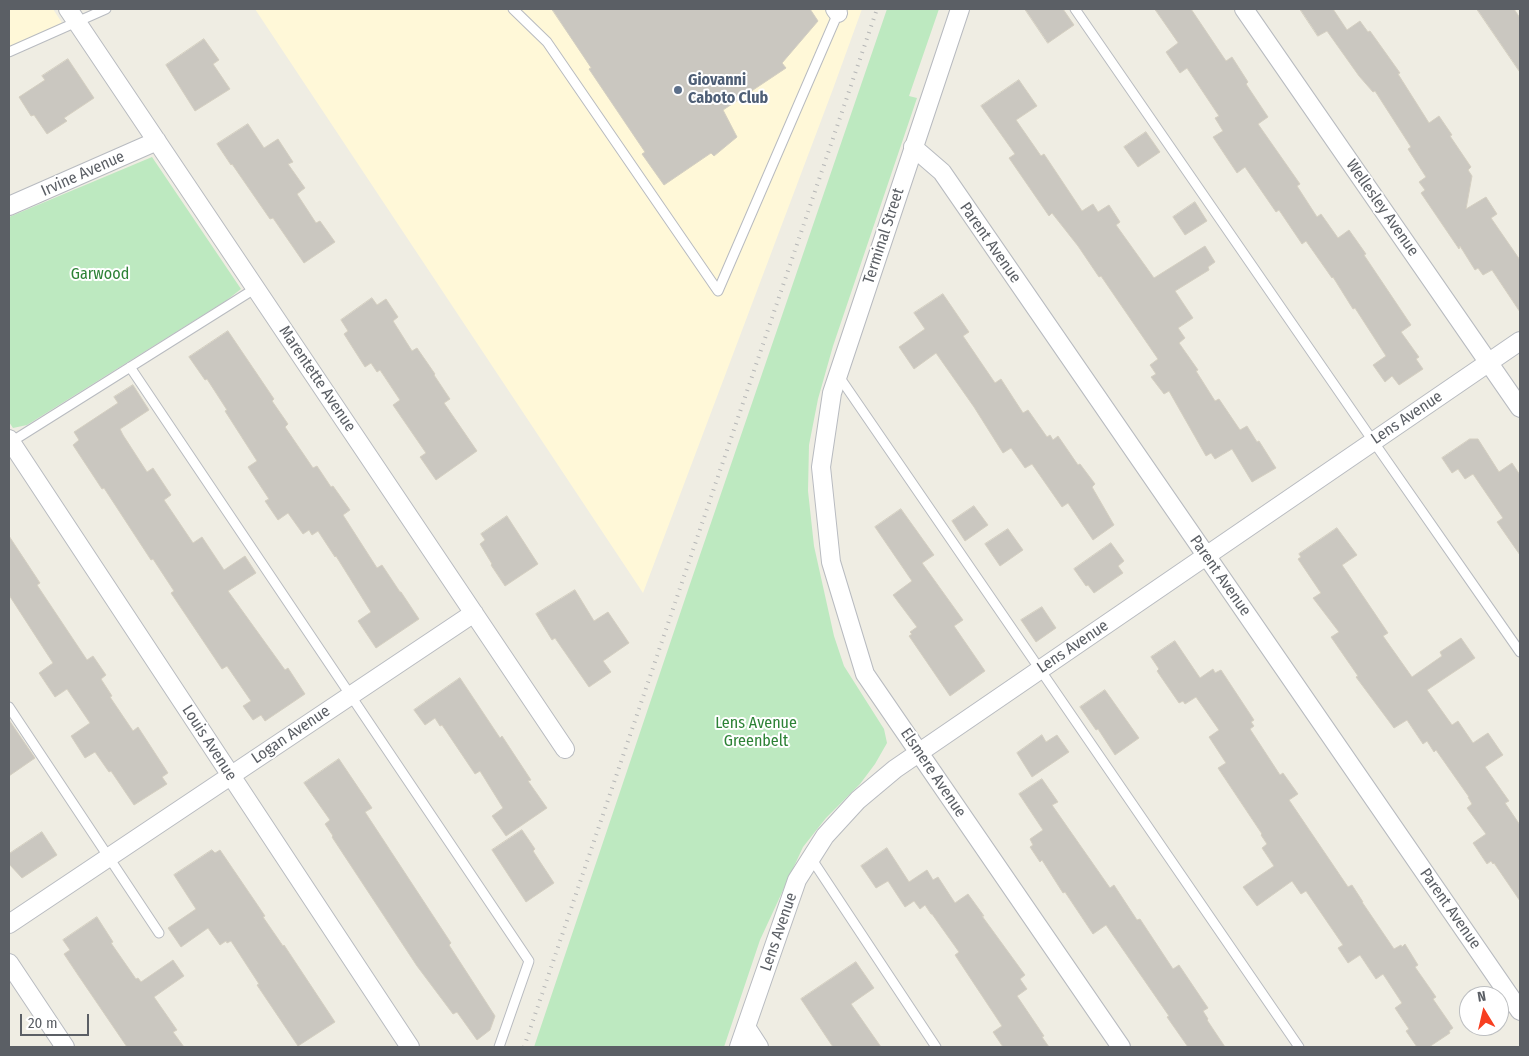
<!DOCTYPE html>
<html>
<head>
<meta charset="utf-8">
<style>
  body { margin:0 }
  #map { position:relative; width:1529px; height:1056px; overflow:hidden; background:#efede3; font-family:"Fira Sans Condensed",sans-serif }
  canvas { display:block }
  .frame { position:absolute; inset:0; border:10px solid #5b5f65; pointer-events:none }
  .north { position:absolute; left:1459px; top:986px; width:50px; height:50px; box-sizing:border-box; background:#fff; border:1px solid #bdbfc1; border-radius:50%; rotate:351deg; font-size:14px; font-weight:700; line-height:20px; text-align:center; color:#5b5f65 }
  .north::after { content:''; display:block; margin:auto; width:18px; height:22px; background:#f73f21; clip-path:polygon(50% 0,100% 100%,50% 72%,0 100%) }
  .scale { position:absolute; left:20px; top:1014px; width:69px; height:22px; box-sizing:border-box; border:2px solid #5b5f65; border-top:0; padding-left:6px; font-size:15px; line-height:18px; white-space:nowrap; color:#5b5f65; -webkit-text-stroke:4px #fff; paint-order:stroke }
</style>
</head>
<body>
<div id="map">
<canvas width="1529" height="1056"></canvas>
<div class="frame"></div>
<div class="north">N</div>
<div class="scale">20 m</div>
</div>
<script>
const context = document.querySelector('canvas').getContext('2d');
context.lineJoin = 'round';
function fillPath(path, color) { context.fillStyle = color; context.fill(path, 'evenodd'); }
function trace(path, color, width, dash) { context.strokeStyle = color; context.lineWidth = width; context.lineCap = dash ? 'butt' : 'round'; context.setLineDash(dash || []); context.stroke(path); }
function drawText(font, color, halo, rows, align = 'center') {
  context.font = font + ' "Fira Sans Condensed",sans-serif'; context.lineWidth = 4; context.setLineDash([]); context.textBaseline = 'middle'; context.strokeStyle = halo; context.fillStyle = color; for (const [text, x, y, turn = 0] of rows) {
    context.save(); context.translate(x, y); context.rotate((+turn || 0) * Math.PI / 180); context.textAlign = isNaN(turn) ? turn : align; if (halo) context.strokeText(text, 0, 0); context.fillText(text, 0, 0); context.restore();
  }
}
const commercial = new Path2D(`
  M9,9H53L68,32L55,35L9,55Z
  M255,9H862L833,89L643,593Z`);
const green = new Path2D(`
  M887,9H939L909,96L917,98L833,346L818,399L809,445L808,491L814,546L834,636L844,666L884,729L887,743L875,764L860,784L826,818L803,847L760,940L724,1047H534L689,587Z
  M152,157L241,289L227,300L27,425L13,428L9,422V217Z`);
const building = new Path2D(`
  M552,9H810L818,21L782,63L786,68L723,110L737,137L714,156L711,153L664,185L642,154L645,152L589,69L591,68Z
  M1025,9H1063L1074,25L1048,43Z
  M1155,9H1191L1226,61L1232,57L1248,82L1246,84L1268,117L1258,124L1300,184L1297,186L1317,217L1321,214L1338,238L1349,230L1366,254L1364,255L1411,325L1401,332L1419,357L1416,359L1423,369L1399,385L1392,376L1385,382L1373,365L1386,356L1355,308L1353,309L1333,277L1332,278L1306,241L1302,244L1279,210L1276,212L1245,167L1237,173L1213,137L1223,131L1215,118L1219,116L1187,68L1180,73L1166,52L1178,43Z
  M1300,9H1333L1347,30L1360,21L1368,32L1370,31L1400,73L1398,74L1429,123L1439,116L1452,135L1450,136L1471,167L1468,170L1472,176L1466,209L1486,197L1497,214L1491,218L1520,260V312L1492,270L1483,275L1478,268L1475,270L1460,246L1459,249L1421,193L1425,190L1419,182L1426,177L1408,149L1411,147L1375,91L1373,92L1359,76L1327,31L1318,36Z
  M1477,9H1514L1520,18V72Z
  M204,39L219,60L213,64L230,89L195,111L166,65Z
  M68,59L94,98L64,118L67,121L47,134L34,115L31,116L19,97L45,80L42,76Z
  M1019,80L1037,106L1016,120L1041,156L1044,154L1082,211L1093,204L1098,212L1109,205L1120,222L1116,225L1154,278L1205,246L1215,262L1208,267L1209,270L1175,291L1193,318L1178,328L1185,338L1179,343L1198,370L1196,371L1215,401L1219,399L1240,430L1247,426L1257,442L1259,441L1276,468L1252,482L1232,449L1215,459L1211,453L1206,456L1169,391L1164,394L1151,377L1156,374L1150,365L1158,359L1101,276L1099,277L1078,246L1052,213L1049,216L1009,158L1015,154L981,106Z
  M248,124L264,148L278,139L293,162L288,164L305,188L297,194L316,223L320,221L335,242L304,263L273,218L270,219L232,164L231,165L217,144Z
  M1146,132L1160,152L1138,167L1124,147Z
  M1195,202L1207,221L1185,235L1173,217Z
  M943,294L969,332L963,336L995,383L1001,379L1023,413L1028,410L1047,437L1050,435L1053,440L1058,436L1078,465L1080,464L1095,484L1092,487L1114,525L1093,540L1068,503L1062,507L1032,464L1025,468L1011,448L1003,453L974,407L936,353L914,369L899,347L925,329L914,313Z
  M372,298L377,305L386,299L398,317L393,321L412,351L417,348L435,374L434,375L450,399L444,403L477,451L436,480L420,457L426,453L393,405L400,400L380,370L377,372L371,363L365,367L344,334L348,331L341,320Z
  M228,331L274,399L272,401L288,424L285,427L313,468L317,466L331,487L333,486L350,510L343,515L377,568L382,565L400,592H401L419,619L376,648L358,621L371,612L336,556L335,557L318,531L312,535L309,530L303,534L288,513L278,520L265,501L269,499L248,467L257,461L225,411L227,410L207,379L205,380L189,357Z
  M133,385L149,410L120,429L123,435L147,472L153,468L171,495L164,500L193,543L202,537L224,570L245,556L256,573L228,591L285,670L288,668L305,694L265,721L261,715L253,720L243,706L251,701L227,666L222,669L171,593L174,591L153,559L151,560L104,488L102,489L73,445L79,440L74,432L118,403L114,397Z
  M1470,439H1478L1499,472L1512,463L1520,475V555L1497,522L1503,518L1473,474L1465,479L1458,469L1452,473L1442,458Z
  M974,506L988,525L965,541L952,521Z
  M901,509L934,555L922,563L963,620L954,626L985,671L950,696L909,636L912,634L910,632L917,627L893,595L912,581L875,527Z
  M507,516L538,564L505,586L491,565L492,564L480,544L485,540L481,534Z
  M1337,528L1357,555L1342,565L1388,633L1383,636L1412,677L1442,656L1440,652L1461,638L1475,658L1427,690L1452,725L1458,721L1473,743L1488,733L1503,755L1485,767L1509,801L1505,803L1520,825V901L1494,863L1493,864L1491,861L1487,864L1473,843L1486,834L1467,808L1472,804L1468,797H1469L1436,750L1434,752L1427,741L1423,744L1407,720L1394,728L1356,677L1358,676L1331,637L1339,632L1313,598L1321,593L1298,559L1301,557L1299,554Z
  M1008,529L1023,550L1000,566L985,544Z
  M9,536L40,583L37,585L87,660L93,656L106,675L101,679L112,696L110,697L133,731L138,727L168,773L162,777L167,784L134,805L111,771L109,772L95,752L85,758L71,736L90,723L67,689L55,697L39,673L53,663L9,595Z
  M1111,543L1124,561L1118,566L1123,573L1094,593L1088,585L1086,586L1074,569Z
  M575,590L594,621L608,612L629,643L603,661L611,672L589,687L555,638L552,640L536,614Z
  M1042,607L1056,628L1036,642L1021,620Z
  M1175,641L1200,678L1213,669L1215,673L1221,670L1254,720L1251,722L1254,726L1250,729L1280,775L1283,773L1298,794L1289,800L1348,887L1352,885L1363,902H1362L1394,949L1401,945L1402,947L1405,944L1418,965L1415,967L1436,997L1433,999L1453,1028L1449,1031L1450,1033L1429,1047H1417L1406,1031L1409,1029L1395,1008L1402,1003L1383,974L1376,979L1360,955L1348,963L1338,948L1343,945L1306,891L1301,894L1292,881L1257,906L1243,887L1274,866L1262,848L1267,844L1261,835L1262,834L1218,768L1226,763L1209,737L1219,730L1196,697L1185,704L1183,701L1179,703L1157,671L1159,669L1151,657Z
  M460,678L500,738L502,736L531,780L528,781L547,808L506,836L492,816L503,808L480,771L475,774L442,725L440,726L435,718L425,725L414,710Z
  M1105,690L1139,738L1115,755L1098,729L1096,730L1080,707Z
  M9,720L35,758L9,776Z
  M1042,735L1046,742L1057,735L1069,752L1032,777L1017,753Z
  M339,759L372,808L365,812L451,943L449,945L495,1016L490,1030L477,1040L457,1012L453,1014L417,966L332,837L333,836L325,824L330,820L304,783Z
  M1042,779L1058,802L1052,805L1110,888L1114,885L1137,920L1140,919L1173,969L1179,965L1208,1008L1203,1011L1208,1019L1207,1020L1225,1047H1188L1167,1017L1169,1016L1106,925L1093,934L1065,892L1063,893L1042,860L1040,862L1030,847L1033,845L1030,839L1043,830L1019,794Z
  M522,830L535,849L533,851L554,883L526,902L492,850Z
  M42,832L57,855L22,878L9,864V854Z
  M887,848L909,882L927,870L933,880L938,877L955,903L968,894L984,916H982L1025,975L1020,979L1027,989L1017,996L1044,1036L1042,1037L1049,1047H1003L993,1032L1002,1026L955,955L959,952L932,914H931L925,905L920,909L914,901L905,907L888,881L876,888L861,866Z
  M212,850L215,853L220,850L265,916L263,917L283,946L284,945L335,1022L298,1046L257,985L259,984L231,941L227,943L226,941L220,945L208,928L181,947L168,928L196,909L174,875Z
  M97,917L113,942L111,943L136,979L138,978L141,982L173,960L184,976L154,997L177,1030L173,1032L184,1047H127L78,975L64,954L70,950L63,940Z
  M856,962L874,988L851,1004L881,1047H833L801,999Z`);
const lane = new Path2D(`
  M513,9L547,42L718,291L838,13
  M1075,9L1373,441L1520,652
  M9,52L106,9
  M130,367L529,961L499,1047
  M838,375L1299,1047
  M11,442L256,288
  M9,707L159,933
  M811,858L936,1047`);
const street = new Path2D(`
  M68,9L565,749
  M835,9L838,13
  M960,9L832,393L821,467L831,562L865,674L1121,1047
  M1244,9L1520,408
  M913,147L942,172L1520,1011
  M9,206L157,141
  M9,439L410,1047
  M9,924L474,613
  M9,963L65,1047
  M746,1027L759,1047
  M739,1047L797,880L825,836L858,800L895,769L1520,341`);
const rail = new Path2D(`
  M524,1047L877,9`);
const markers = [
  [678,90,5,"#5c6f8a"]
];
const serviceNames = [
  ["Giovanni",688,81],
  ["Caboto Club",688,99]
];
const streetNames = [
  ["Irvine Avenue",83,174,-24],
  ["Wellesley Avenue",1382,208,55],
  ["Terminal Street",884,236,-72],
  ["Parent Avenue",990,243,55],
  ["Marentette Avenue",317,379,56],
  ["Lens Avenue",1407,418,-34],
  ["Parent Avenue",1220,576,55],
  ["Lens Avenue",1073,647,-34],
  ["Logan Avenue",291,735,-34],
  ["Louis Avenue",209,743,57],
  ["Elsmere Avenue",933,773,56],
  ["Parent Avenue",1450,909,55],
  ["Lens Avenue",779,932,-71]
];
const parkNames = [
  ["Garwood",100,275],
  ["Lens Avenue",756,724],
  ["Greenbelt",756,742]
];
fillPath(commercial, '#fff8d8');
fillPath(green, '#bde9c0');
fillPath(building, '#cac7c0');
trace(building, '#d4cfc1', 1);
trace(lane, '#b8bbc0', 11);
trace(street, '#b8bbc0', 20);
trace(lane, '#fff', 9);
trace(street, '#fff', 18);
trace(rail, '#b5b6b6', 4, [1, 6]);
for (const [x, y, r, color] of markers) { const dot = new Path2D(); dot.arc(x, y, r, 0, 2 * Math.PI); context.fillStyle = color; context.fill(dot); trace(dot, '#fff', 2); }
drawText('bold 16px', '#4e5e75', '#fff', serviceNames, 'left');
drawText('16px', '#5b5f65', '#fff', streetNames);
drawText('16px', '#2d8236', '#fff', parkNames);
</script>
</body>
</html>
